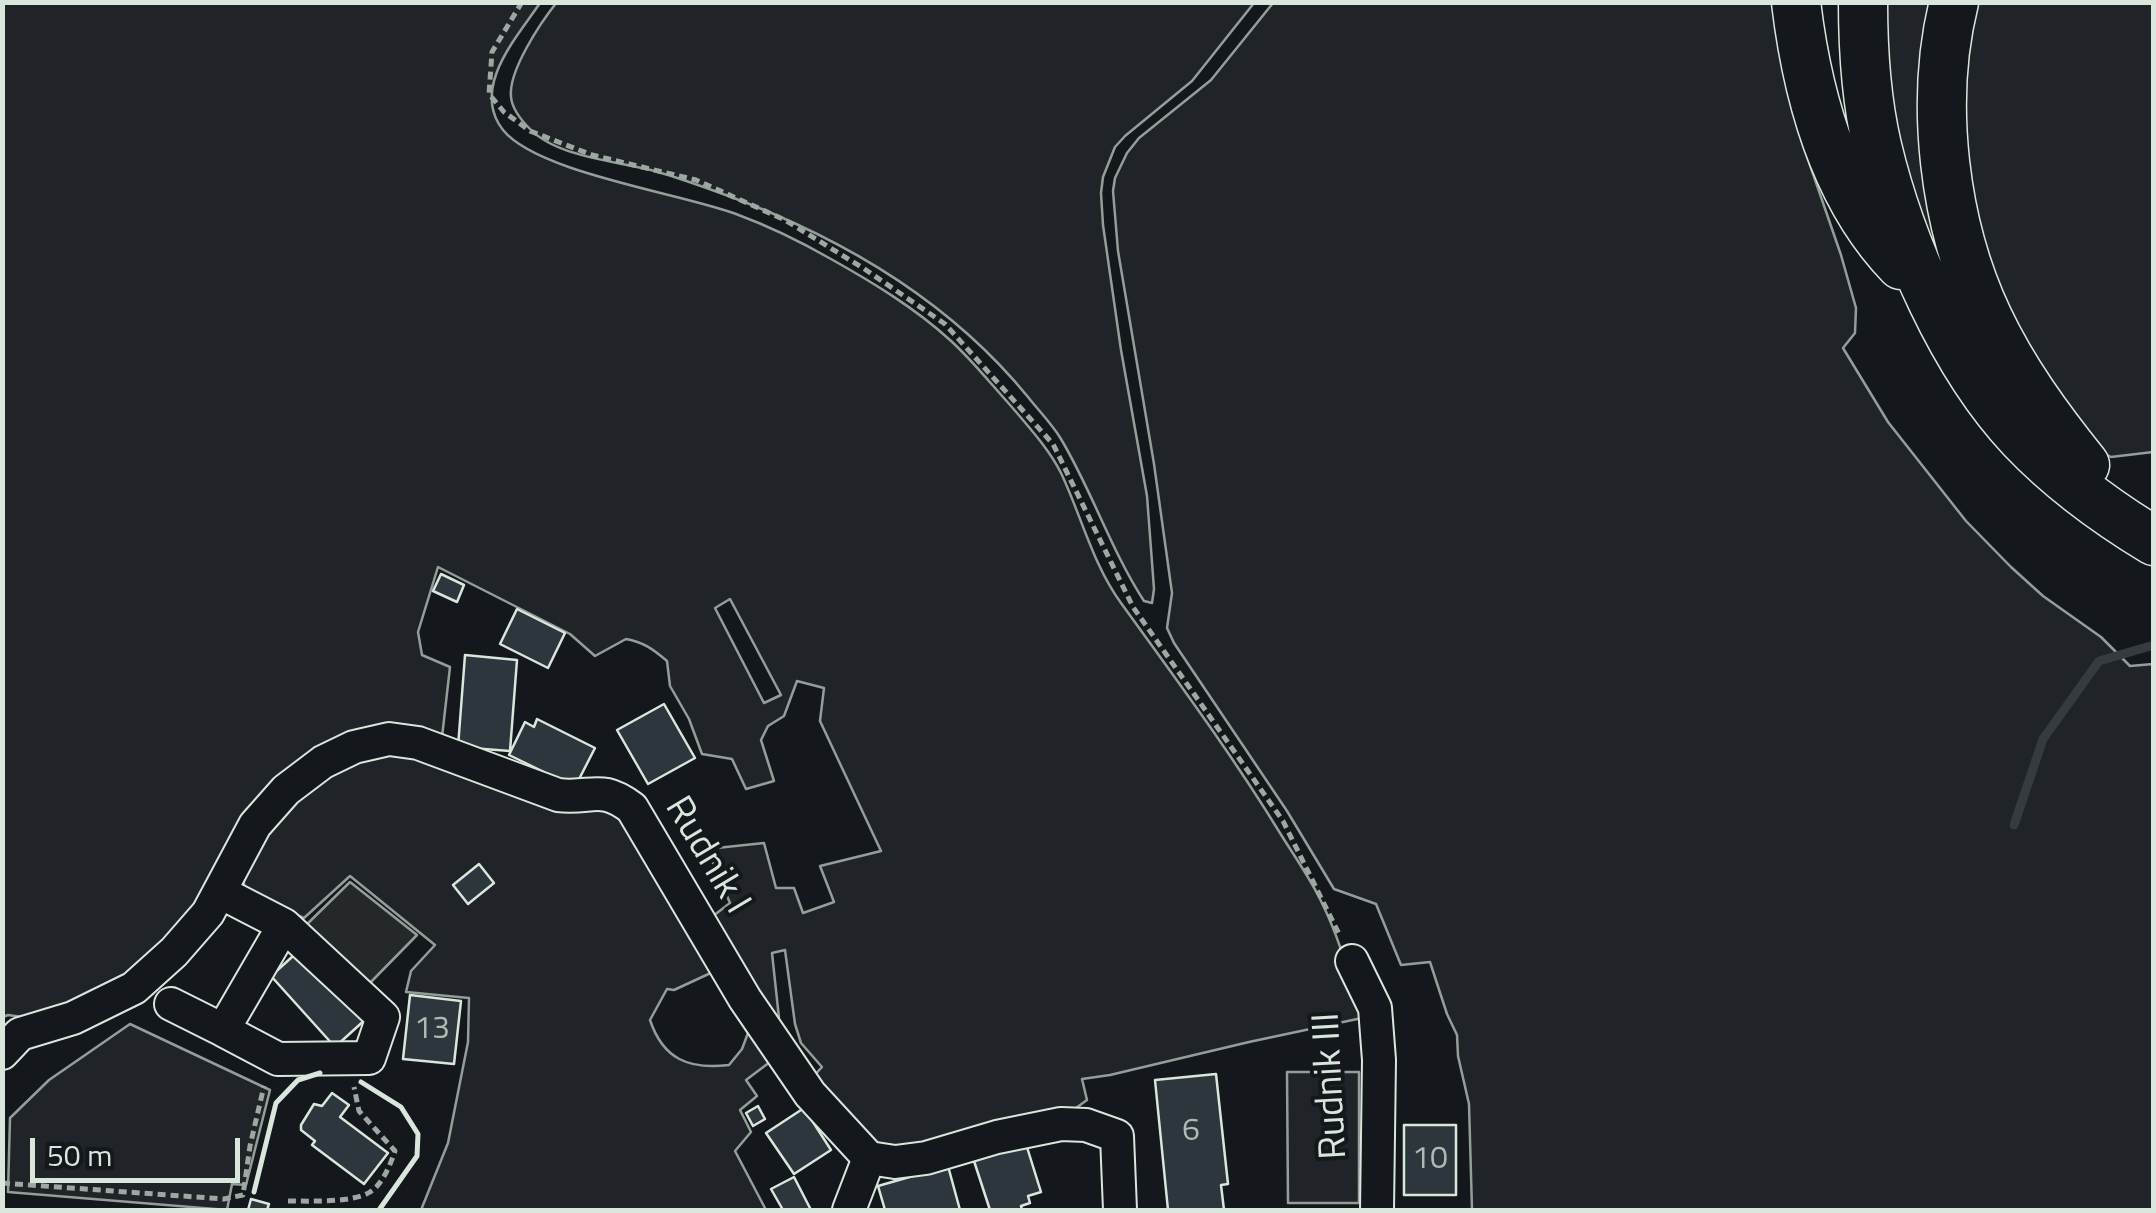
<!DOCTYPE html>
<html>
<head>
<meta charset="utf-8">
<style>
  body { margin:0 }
  #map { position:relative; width:2156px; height:1213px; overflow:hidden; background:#14181c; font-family:"Titillium Web",sans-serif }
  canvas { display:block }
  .frame { position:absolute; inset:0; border:5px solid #d8e6dc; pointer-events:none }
  .scale { position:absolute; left:30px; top:1138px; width:210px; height:45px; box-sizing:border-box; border:5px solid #d8e6dc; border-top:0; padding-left:12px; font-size:30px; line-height:35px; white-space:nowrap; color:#d8e6dc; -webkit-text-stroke:8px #14181c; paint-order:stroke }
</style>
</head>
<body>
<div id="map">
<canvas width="2156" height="1213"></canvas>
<div class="frame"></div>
<div class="scale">50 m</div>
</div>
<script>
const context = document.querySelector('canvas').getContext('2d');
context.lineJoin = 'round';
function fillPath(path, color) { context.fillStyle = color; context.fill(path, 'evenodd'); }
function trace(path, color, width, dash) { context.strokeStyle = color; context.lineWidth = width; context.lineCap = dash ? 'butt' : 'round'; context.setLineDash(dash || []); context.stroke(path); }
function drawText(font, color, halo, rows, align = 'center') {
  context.font = font + ' "Titillium Web",sans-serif'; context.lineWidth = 8; context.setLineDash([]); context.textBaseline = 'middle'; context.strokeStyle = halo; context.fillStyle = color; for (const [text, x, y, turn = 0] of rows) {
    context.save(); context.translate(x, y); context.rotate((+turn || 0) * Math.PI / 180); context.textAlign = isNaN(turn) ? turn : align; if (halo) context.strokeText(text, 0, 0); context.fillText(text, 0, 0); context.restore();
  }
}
const green = new Path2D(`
  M557,2L1254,3L1192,81L1125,136L1115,147L1103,177L1101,193L1103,225L1121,350L1147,496L1154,589L1152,603L1144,601C1111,550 1092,491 1061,439C1052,424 1039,411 1028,397C949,300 839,236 723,194C701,186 679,178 658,172C619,161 558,158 530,129C522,121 512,108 511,97C508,71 541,22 557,2Z
  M2,3H540C517,37 470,88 503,130C538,173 680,193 736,214C766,225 803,243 831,259C872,282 915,308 950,340C972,360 991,384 1011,406C1028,426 1049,449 1061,473C1081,515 1093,565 1121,603C1176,679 1231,753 1280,833C1293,854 1308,875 1319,897C1339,936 1350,977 1362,1018L1249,1042L1110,1075L1082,1079L1087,1100L1076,1108L1037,1113L981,1134L883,1150L811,1079L822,1067L801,1043L795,1024L785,950L772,953L779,1018L771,1017L713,916L730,903L707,849L764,843L776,888H794L803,913L834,902L820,866L881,851L820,721L824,688L797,681L784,716L768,726L761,740L774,781L746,789L732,759L702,754L689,719L670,686L667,661C653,649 643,642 626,639L595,656L570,634L438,567L418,632L422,655L450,667L442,737L346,740L216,880L146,967L43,1020L8,1015L3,1017ZM730,599L781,695L764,703L715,608Z
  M1273,3H1774L1802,142L1841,255L1856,308L1855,333L1843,348L1888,422L1966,521L2011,567L2043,596L2101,637L2130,666L2153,664V1210H1472L1469,1104L1458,1056L1457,1035L1447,1014L1430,962L1401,965L1376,904L1334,889L1287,811L1174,643L1167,628L1172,593L1154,464L1118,251L1113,191L1115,178L1127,153L1139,138L1211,80Z
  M1883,3H1938L1958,285L1936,265L1885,100Z
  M1968,3H2153V452L2111,457L2091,446L1998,310L1966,210L1959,43Z
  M407,748L595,802L622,814L715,971L674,990L667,989L650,1020C663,1059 689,1070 729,1065L742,1049L751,1025L774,1059L746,1080L757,1096L740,1110L751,1132L735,1151L766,1210H421L448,1143L468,1042L469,998L406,992L411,971L435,945L350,876L304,918L256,898L244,885L243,868L262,829L335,764Z
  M130,1024L270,1090L246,1185L232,1184L227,1210L8,1192L10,1118L49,1080Z
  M1287,1072H1359V1203H1288Z`);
const parking = new Path2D(`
  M350,882L417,935L367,986L300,931Z`);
const stream = new Path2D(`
  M2014,825L2043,739L2099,661L2154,645`);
const building = new Path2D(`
  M441,574L464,585L457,602L433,591Z
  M517,609L565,633L548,668L500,644Z
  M465,655L517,660L510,751L458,747Z
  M664,704L695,758L648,784L617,730Z
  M537,719L595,748L575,787L509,755L525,722L534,727Z
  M479,864L494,883L468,904L453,885Z
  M303,947L367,1018L335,1047L271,976Z
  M410,995L461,1001L454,1064L403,1059Z
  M1216,1074L1228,1184L1221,1185L1224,1210H1168L1155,1080Z
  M332,1093L349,1105L340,1117L388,1153L364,1184L312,1145L315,1141L301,1130V1125L314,1104L322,1106Z
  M758,1106L765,1119L753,1126L746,1113Z
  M804,1108L831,1150L794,1174L766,1133Z
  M1404,1125H1456V1195H1404Z
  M1026,1144L1041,1192L1028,1196L1030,1203L1021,1206L1022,1210H990L974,1161Z
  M948,1166L960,1210H885L878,1186Z
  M794,1177L811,1210H783L771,1189Z
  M251,1199L269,1204L267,1210H248Z`);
const path = new Path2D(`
  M522,2L492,52L489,94L504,112L530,131L592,155L696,180L785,220L863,268L945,324L1053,444L1133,607L1283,821L1340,936
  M2,1183L224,1199L243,1195L250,1146L264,1086
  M288,1201C309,1201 353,1203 370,1192C383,1184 390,1165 395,1151L359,1111L354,1087`);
const minor = new Path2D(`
  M220,892L284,925L383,1017L369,1058L278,1059L223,1030L284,925
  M1352,961L1375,1008L1379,1060L1377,1210
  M171,1004L223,1030
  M2,1053L20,1034L73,1018L134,988L174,952L208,913L255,825L286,790L323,762L354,747L389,739L418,743L558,795C593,799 600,784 632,808L745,999L810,1094L869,1158L895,1162L926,1158L997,1137L1061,1124L1086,1125L1117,1136L1120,1210
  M849,1210L869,1158`);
const highway = new Path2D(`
  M1796,2C1807,95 1834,196 1901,265
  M1863,2C1863,51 1866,99 1877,146C1900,243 1953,365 2022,438C2060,478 2106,512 2154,541
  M1954,2C1929,102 1944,225 1988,318C2013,371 2048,419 2085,465`);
const wall = new Path2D(`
  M361,1082L401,1107L418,1134L417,1156L379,1210
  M254,1192L276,1103L298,1080L320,1073`);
const numberNames = [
  ["13",432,1030],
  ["6",1191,1132],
  ["10",1430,1160]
];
const streetNames = [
  ["Rudnik I",706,856,59],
  ["Rudnik III",1332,1086,-93]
];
fillPath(green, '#202428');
trace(green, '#939e99', 2.5);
fillPath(parking, '#24282b');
trace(parking, '#939e99', 2.5);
trace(stream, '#363b3e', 9);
fillPath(building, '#2c363c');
trace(building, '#d8e6dc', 2.5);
trace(minor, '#d8e6dc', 36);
trace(highway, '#d8e6dc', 51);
trace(path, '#9da8a2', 5, [8, 5]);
trace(minor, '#14181c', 32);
trace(highway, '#14181c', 48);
trace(wall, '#d8e6dc', 5);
drawText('32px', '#adbab4', null, numberNames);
drawText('38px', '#d8e6dc', '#14181c', streetNames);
</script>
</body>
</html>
